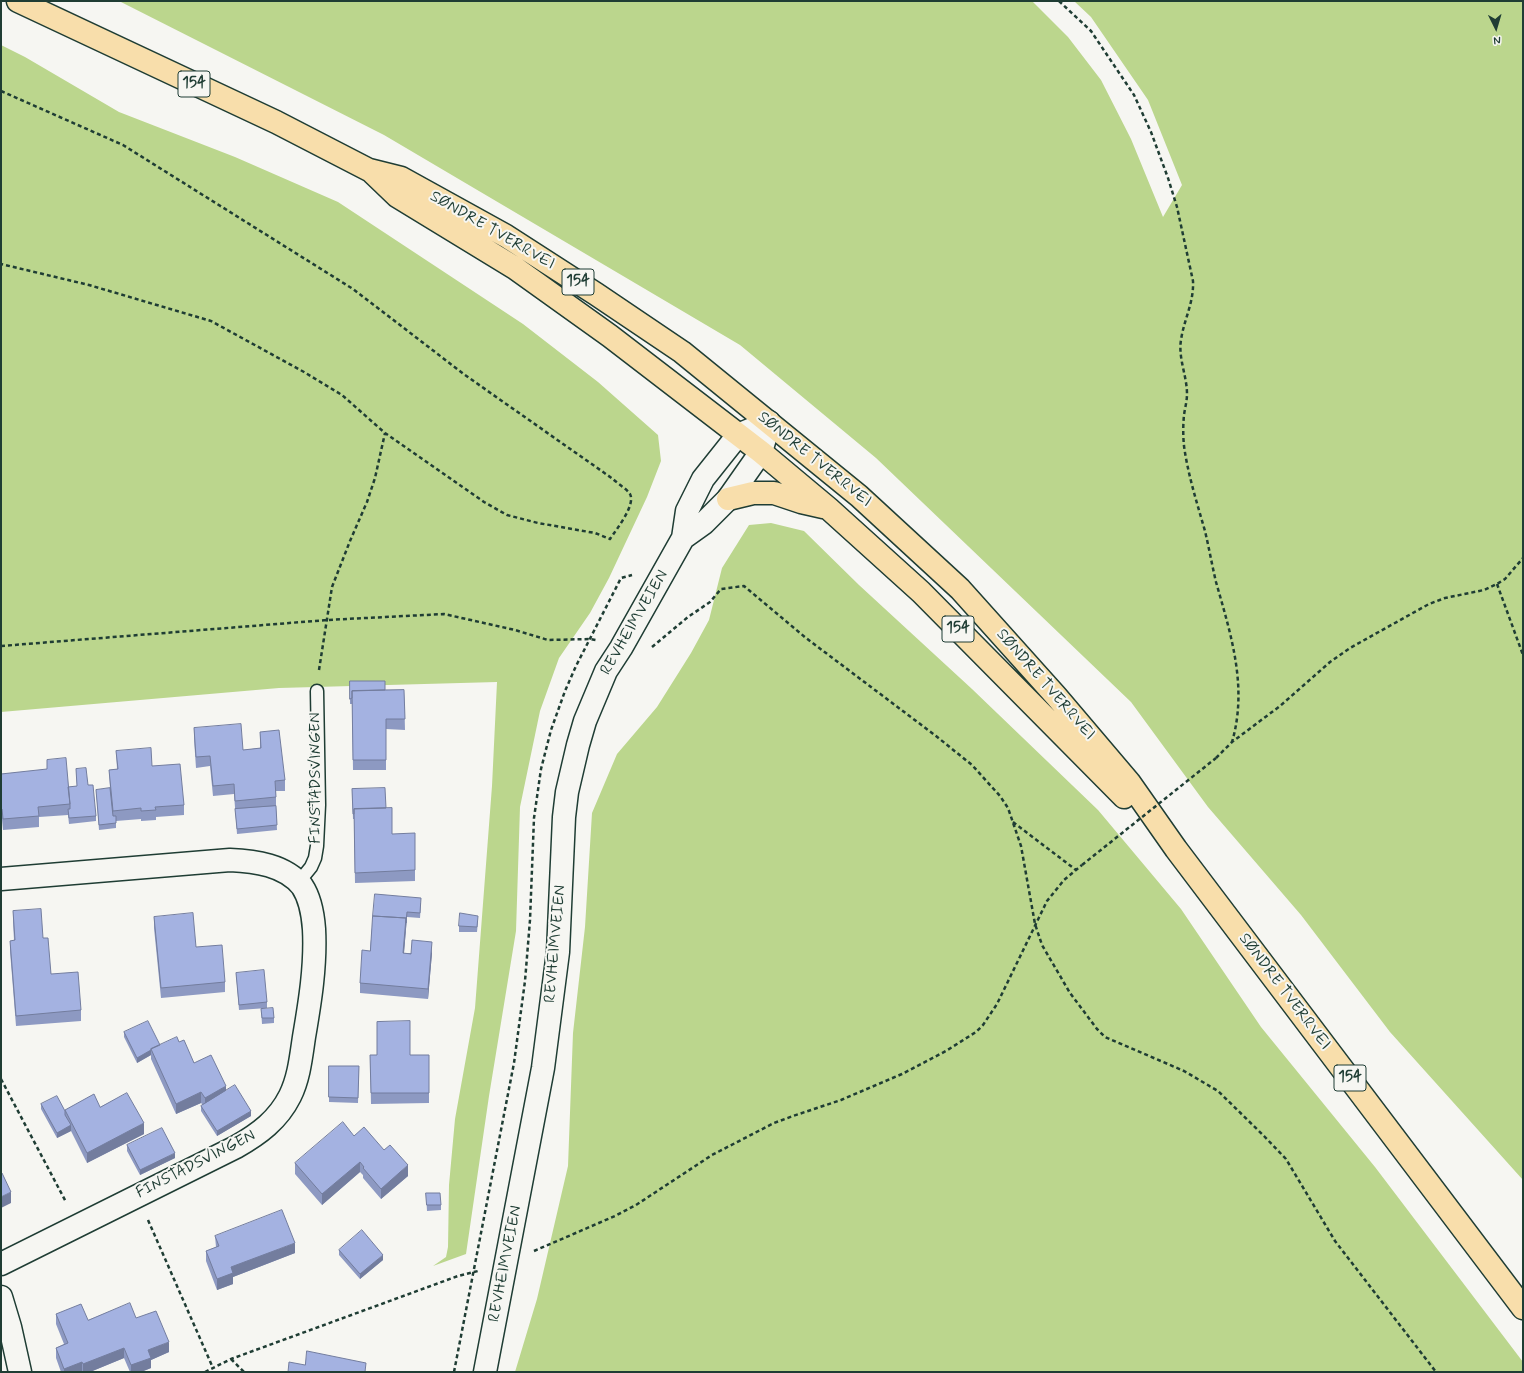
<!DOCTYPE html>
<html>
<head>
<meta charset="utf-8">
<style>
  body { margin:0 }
  #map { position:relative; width:1524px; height:1373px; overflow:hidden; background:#f6f6f2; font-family:Mynerve,sans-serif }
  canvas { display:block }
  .frame { position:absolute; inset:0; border:2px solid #1f3d34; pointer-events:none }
  .north { position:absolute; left:1476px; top:8px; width:40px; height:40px; -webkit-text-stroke:3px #f6f6f2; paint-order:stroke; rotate:175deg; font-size:11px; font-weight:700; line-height:16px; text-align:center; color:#1f3d34 }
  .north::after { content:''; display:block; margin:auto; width:14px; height:18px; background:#1f3d34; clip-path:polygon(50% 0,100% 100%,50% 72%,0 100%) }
</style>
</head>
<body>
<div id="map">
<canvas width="1524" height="1373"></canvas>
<div class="frame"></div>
<div class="north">N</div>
</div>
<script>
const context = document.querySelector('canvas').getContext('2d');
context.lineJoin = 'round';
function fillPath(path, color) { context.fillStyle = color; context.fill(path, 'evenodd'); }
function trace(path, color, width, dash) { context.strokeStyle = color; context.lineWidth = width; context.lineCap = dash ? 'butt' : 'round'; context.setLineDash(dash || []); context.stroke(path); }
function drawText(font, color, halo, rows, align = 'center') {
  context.font = font + ' Mynerve,sans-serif'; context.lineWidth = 4; context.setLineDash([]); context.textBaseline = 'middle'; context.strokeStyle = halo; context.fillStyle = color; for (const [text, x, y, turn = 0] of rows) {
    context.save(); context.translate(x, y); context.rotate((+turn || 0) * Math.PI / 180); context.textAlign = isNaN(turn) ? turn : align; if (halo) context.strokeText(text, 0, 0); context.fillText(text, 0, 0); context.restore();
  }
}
const green = new Path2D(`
  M119,1H1032L1068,37L1101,80L1131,139L1163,217L1182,185L1148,100L1091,17L1074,1H1523V1180L1390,1032L1301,915L1208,807L1131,702L876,458L740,345L384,135Z
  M1,45L25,57L119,112L235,157L338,202L523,324L598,382L658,435L661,461L647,497L609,578L590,613L559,658L540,711L520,807L516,931L489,1096L466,1254L433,1266L446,1257L448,1247L449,1185L455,1119L475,1008L492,786L497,682L279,688L1,712Z
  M771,523L804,531L859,585L972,689L1098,810L1181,909L1261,1027L1375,1167L1523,1362V1372H515L537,1299L568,1166L573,1033L585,927L592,813L617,754L657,707L691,653L709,620L722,568L749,525Z`);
const path = new Path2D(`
  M1059,1L1091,31L1134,95L1151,132L1168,178L1177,207L1193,281C1194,303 1184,319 1181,340C1178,358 1187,376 1187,394C1187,401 1185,408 1184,415C1183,425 1183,436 1184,446C1188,475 1197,503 1205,531C1209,548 1212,565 1216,582C1231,635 1248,687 1232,742
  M1,91L123,145L353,289L465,375L613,479C618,484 627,489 630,494C636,505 616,530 610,539L595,533L538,523L507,515L484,502L385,433L342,395L304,372L211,321L89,285L1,264
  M1497,584L1523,655
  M1,646L327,620L444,614L515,630L548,640L590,639L596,640
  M652,647L688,617L710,602L721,589L744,586L806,638L936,736L972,765L1000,796L1008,808L1021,846L1035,924L1042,945L1070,993L1097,1029L1105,1037L1184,1071L1218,1091L1264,1136L1286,1159L1335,1241L1436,1372
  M319,670L332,587L350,541L367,502L375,478L385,433
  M1216,758L1232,742L1280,706L1330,662L1350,648L1429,604L1445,598L1484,590L1497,584L1505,579L1523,558
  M1013,822L1076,870
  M1,1079L66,1202
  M148,1220L213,1368
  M534,1251L615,1216L636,1205L712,1155L774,1123L793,1116L841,1100L902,1074L946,1051L976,1032L983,1025L997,1004L1047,901L1064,880L1082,865
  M231,1359L244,1372
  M205,1372L231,1359L458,1276L478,1271
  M454,1372L514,1063L525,981L530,920L534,818L541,769L551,730L565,691L576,666L621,578L632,575`);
const lane = new Path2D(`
  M298,883L311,867L315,858L317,846L319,805L317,691`);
const street = new Path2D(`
  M683,538L704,523L728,499L761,452L766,435
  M1,879L230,860C255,861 285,865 302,886C310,898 313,915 314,929C316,965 310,1002 304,1037C301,1057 299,1078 290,1096C278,1120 259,1134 236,1147L1,1264
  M1,1297L10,1327L20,1372
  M485,1372L543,1068L558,952L564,817L567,792L578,745L585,721L606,671L621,648L683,538L687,511L703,479L738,435L769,422`);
const primary = new Path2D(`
  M18,1L276,122L369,170L401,178L506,236L596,294L682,352L859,496L960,589L1056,696L1129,782L1176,849L1523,1308
  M372,172L397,196L515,268L610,336L761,452L828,508L921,592L1124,797
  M728,499L753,493H774L801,502L823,507`);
const pathBridge = new Path2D(`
  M1082,865L1216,758`);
const wall = new Path2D(`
  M350,681L385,690H404L405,730L386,729V770H353L352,703V704H350Z
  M194,728L243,750L260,748V732L285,780V791H276V808L277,830L237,834L234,794L213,796L210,766L196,768L194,739Z
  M116,751L152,766L184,805V815L156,817V820L141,821V819L116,821V828L99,830L96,790L110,788L109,770L117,769Z
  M47,760L68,787L77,786L76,769L88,785L96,816V821L69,824L68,815L39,817V827L3,830L2,819H1V774L47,770Z
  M352,789L386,808L392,834L415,870V881L355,883L354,819H353Z
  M421,903L420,918L407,917L404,953H432L428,999L360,993V983L370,951L373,916Z
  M13,911L43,938L51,974L81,1010V1021L16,1026L10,951V941L14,940L13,922Z
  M154,917L196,947L225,982V992L161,998L154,928Z
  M478,921L477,932H459V926Z
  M236,973L267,1002V1008L239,1010Z
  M261,1009L274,1018V1023L262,1024Z
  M124,1032L160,1045L179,1042L194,1063L226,1091L251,1116L217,1136L201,1111V1106L203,1105L201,1103L176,1114L151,1059V1055L137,1063L124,1037Z
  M370,1055H429V1103L371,1104Z
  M329,1066H359L358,1103L329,1102Z
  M41,1104L65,1111V1110L100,1107L144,1134L87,1163L71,1131L57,1138L41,1109Z
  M354,1136L384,1150L408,1176L381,1199L363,1178V1175L360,1172L322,1205L295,1174V1163Z
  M127,1145L175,1158L140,1175L127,1151Z
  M426,1193L441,1205V1210L427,1211Z
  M215,1236L295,1253L233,1277V1284L217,1290L206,1261V1251L216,1247Z
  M339,1250L383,1260L360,1279L339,1255Z
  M56,1314L88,1320L136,1318L169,1352L151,1360V1368L141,1372H130L124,1358L90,1372H61L56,1358V1348L64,1344L56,1324Z`);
const shadedWall = new Path2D(`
  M407,912V917L403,964V953Z
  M432,942V953L428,999V989Z
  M151,1050V1055L137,1063V1058Z
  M226,1086V1096L205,1109V1098Z
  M201,1092V1103L176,1114V1104Z
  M251,1111V1116L217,1136V1131Z
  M144,1123V1134L87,1163V1153Z
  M71,1125V1131L57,1138V1133Z
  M175,1153V1158L140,1175V1170Z
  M360,1162V1172L322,1205V1194Z
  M408,1165V1176L381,1199V1189Z
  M11,1192V1203L1,1208V1197Z
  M295,1243V1253L233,1277V1284L217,1290V1279L231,1267Z
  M383,1255V1260L360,1279V1274Z
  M169,1342V1352L151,1360V1368L141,1372H131V1365L148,1350Z
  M124,1348V1358L90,1372H83V1364Z
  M82,1362V1372H64V1369Z`);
const building = new Path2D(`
  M350,681H385V690L352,691V698L350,699Z
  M404,690L405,719H386V760H353L352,691Z
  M241,724L243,750L261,748L260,732L279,730L285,780L275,781L276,797L235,801L234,784L213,786L210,756L196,757L194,728Z
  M151,748L152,766L180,764L184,805L155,807L156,810L141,811V808L113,811L109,770L118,769L116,751Z
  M66,758L70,804L38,807L39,816L3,819L2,809H1V774L47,769V760Z
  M86,768L88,785H93L96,816L69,818L68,809H70V804L68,787L77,786L76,769Z
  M110,788L113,816H116V823L99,825L96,790Z
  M385,788L386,808L354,809V814H353L352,789Z
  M276,806L277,825L237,829L235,809Z
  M392,808V834L415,833V870L355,873L354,809Z
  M375,894L421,898L420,913L407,912L406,923V918L373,916Z
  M41,909L43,938H48L51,974L78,972L81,1010L16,1016L10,941L15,940L13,911Z
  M193,913L196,947L222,945L225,982L161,988L154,917Z
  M460,913L478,916L477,927L459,926Z
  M373,916L406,918L403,953L411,954L412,940L432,942L428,989L360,983L362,950L370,951Z
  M264,970L267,1002L239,1005L236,973Z
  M273,1008L274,1018H262L261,1009Z
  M148,1021L160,1045L151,1049V1050L137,1058L124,1032Z
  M410,1021V1055H429V1093H371L370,1055H377V1022Z
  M177,1037L179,1042L184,1040L194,1063L211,1055L226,1086L205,1098L201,1092L176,1104L151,1049Z
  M329,1066H359L358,1098L329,1097Z
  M235,1085L251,1111L217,1131L201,1106Z
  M127,1093L144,1123L87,1153L65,1110L94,1094L100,1107Z
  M57,1096L65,1111V1115L71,1125L57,1133L41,1104Z
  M343,1122L354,1136L364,1127L384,1150L390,1145L408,1165L381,1189L363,1168L364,1167L360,1162L322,1194L295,1163Z
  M162,1128L175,1153L140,1170L127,1145Z
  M1,1173H2L11,1192L1,1197Z
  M426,1193H440L441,1205H427Z
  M282,1210L295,1243L231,1267L233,1273L217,1279L206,1251L219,1246L215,1236Z
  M362,1230L383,1255L360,1274L339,1250Z
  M130,1303L136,1318L156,1311L169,1342L148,1350L151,1358L131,1365L124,1348L83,1364L82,1362L64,1369L56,1348L68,1343L56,1314L81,1304L88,1320Z
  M307,1351L366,1363L365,1372H288L289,1362L305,1365Z`);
const shields = [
  [194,84,32],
  [578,282,32],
  [958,629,32],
  [1350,1078,32]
];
const shieldNames = [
  ["154",194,84],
  ["154",578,282],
  ["154",958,629],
  ["154",1350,1078]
];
const streetNames = [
  ["SØNDRE TVERRVEI",492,231,30],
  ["SØNDRE TVERRVEI",814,460,39],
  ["REVHEIMVEIEN",635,623,-60],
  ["SØNDRE TVERRVEI",1045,685,49],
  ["FINSTADSVINGEN",317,778,-90],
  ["REVHEIMVEIEN",556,944,-85],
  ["SØNDRE TVERRVEI",1284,992,53],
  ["FINSTADSVINGEN",196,1165,-27],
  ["REVHEIMVEIEN",506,1264,-79]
];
fillPath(green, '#bbd68d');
trace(lane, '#1f3d34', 15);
trace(street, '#1f3d34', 25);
trace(primary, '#1f3d34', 25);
trace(path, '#1f3d34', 2.5, [4, 3]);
trace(lane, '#f6f6f2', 12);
trace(street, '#f6f6f2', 22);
trace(primary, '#f8deab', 22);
trace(pathBridge, '#1f3d34', 2.5, [4, 3]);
fillPath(wall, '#8d99c2');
fillPath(shadedWall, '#737d9e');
fillPath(building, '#a4b2e1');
trace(building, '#737d9e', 1);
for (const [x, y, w] of shields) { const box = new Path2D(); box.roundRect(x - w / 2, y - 13, w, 26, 3); context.fillStyle = '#f6f6f2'; context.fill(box); trace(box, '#1f3d34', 1); }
drawText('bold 15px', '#1f3d34', null, shieldNames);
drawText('16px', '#1f3d34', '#f6f6f2', streetNames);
</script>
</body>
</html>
